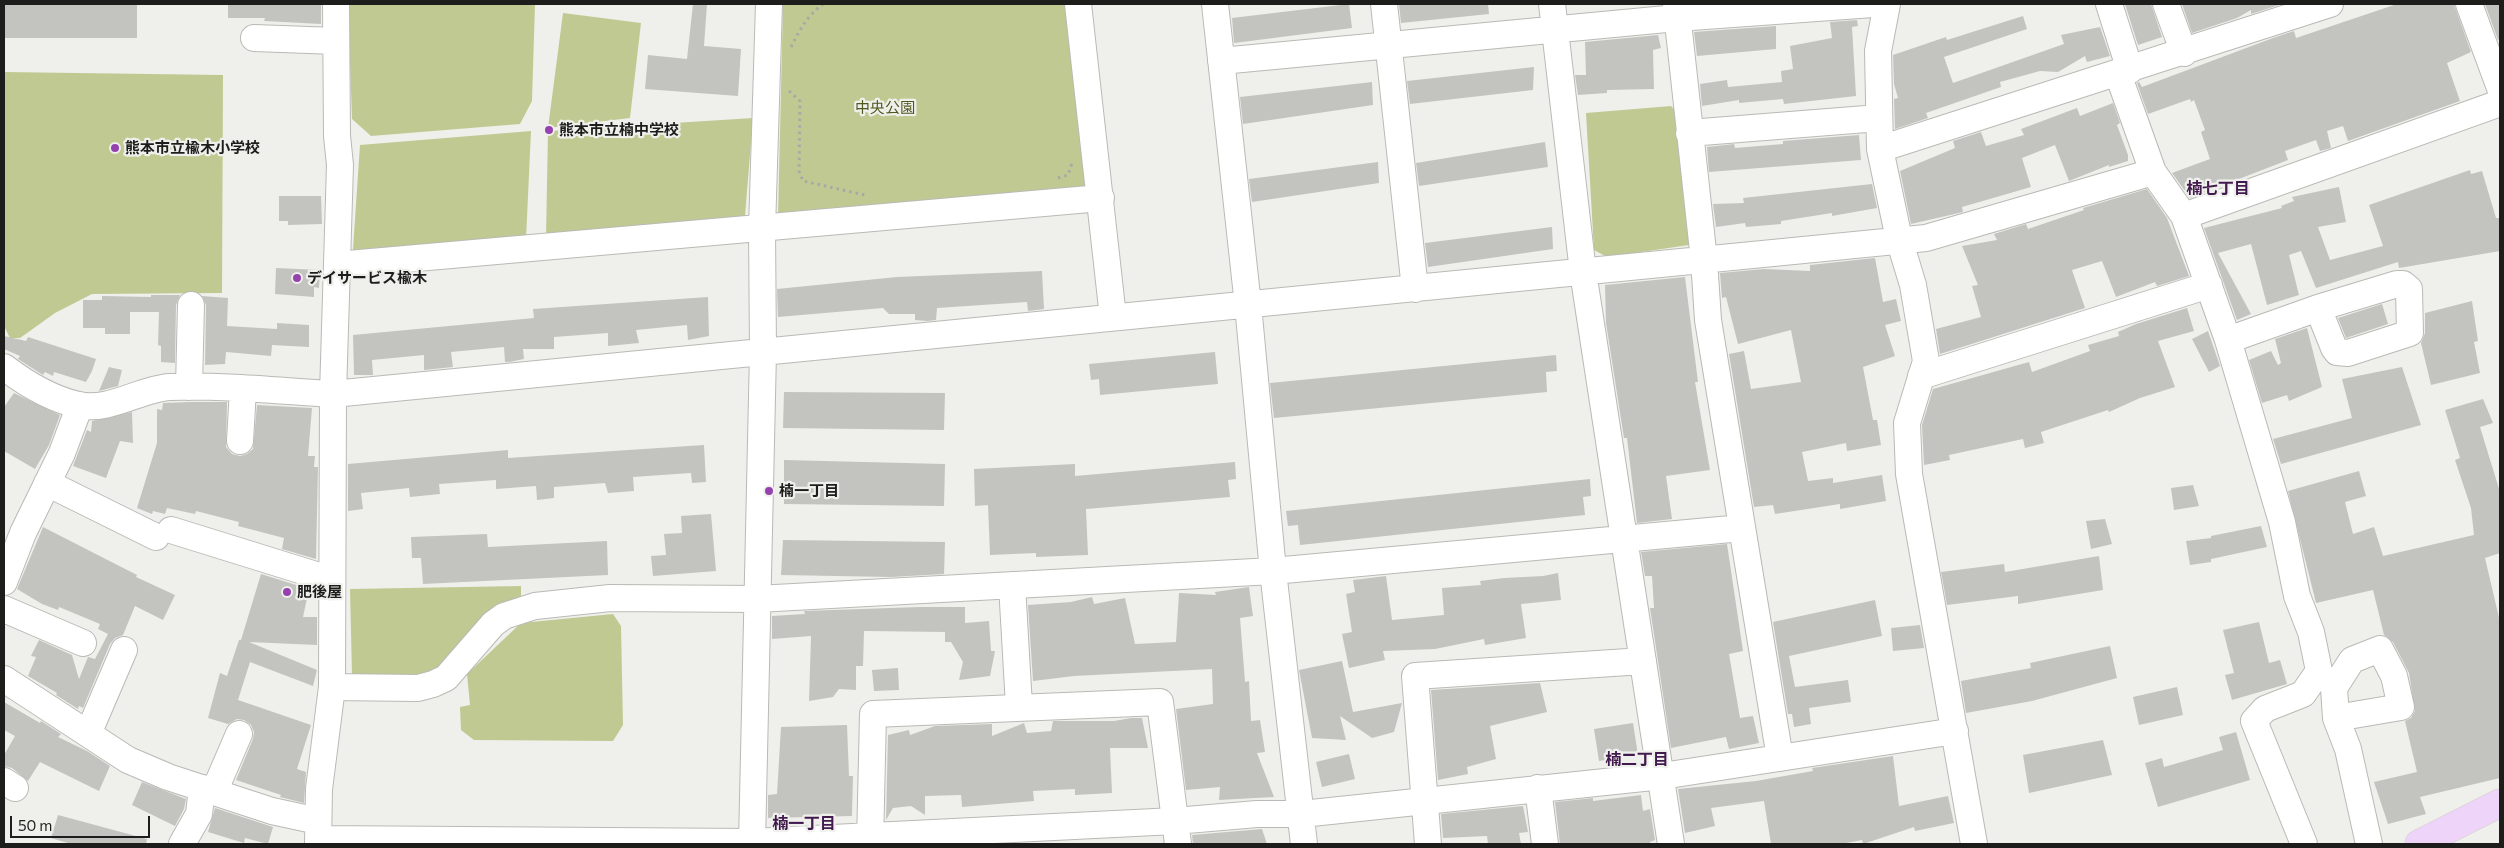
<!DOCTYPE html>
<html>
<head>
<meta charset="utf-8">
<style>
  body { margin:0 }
  #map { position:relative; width:2504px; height:848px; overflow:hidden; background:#eff0eb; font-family:Commissioner,sans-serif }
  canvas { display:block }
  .frame { position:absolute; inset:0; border:5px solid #1d1e1c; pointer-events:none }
  .scale { position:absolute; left:10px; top:816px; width:140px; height:22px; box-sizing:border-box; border:2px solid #1d1e1c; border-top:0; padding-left:6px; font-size:15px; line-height:18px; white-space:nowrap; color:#1d1e1c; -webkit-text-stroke:4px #eff0eb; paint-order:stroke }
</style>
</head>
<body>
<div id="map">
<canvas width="2504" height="848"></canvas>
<div class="frame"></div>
<div class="scale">50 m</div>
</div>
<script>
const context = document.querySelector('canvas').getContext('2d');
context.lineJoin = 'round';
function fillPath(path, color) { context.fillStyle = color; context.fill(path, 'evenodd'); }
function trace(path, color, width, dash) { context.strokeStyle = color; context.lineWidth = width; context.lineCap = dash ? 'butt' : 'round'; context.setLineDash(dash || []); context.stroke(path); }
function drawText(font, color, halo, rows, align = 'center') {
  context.font = font + ' Commissioner,"Noto Sans JP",sans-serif'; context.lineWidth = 4.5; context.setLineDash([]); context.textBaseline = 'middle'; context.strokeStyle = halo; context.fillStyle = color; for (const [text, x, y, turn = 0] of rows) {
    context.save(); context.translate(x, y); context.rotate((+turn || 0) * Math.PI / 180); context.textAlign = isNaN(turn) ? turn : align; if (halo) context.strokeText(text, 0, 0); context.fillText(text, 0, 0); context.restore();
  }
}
const green = new Path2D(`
  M348,4H535L532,101L520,124L371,136L352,119Z
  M783,4H1072L1090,187L778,217Z
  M563,13L641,23L630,118L548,128Z
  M4,72L223,75L222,293L92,294L55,313L20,338H10L4,326Z
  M1671,106L1684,120L1689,245L1607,257L1594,250L1586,113Z
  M753,118L745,216L546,237L548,131Z
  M531,131L526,239L358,254L353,249L360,145Z
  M521,586V602L432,676H352L350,589Z
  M613,614L621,626L623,725L613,741L474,740L461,730L460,707L470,705L467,674L521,623Z`);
const building = new Path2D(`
  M4,4L137,5V38H4Z
  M228,4H321V24L264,21L265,18H228Z
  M693,4H707L704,46L741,49L738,96L645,89L648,55L687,59Z
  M1349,4L1352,28L1234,43L1232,18Z
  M1399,4H1488L1489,14L1401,23Z
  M2125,4H2151L2162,37L2138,45Z
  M2182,4H2282L2251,14V10L2237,18L2192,33Z
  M2397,4H2454L2471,52L2447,63L2460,101L2348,141L2343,126L2327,131L2331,148L2320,151L2316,140L2285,151L2288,160L2190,198L2172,173L2210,159L2201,132L2205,130L2194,100L2191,102L2190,99L2148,114L2137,83L2139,82L2142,87L2273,38L2294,31L2296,38Z
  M2485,4H2500V39L2498,40Z
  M2023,16L2027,29L1944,57L1953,83L2064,44L2061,35L2100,27L2110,56L2087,62L2085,56L2058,72L2040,71L2000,82L2001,87L1926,113L1928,118L1895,129L1894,99L1898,98L1894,84L1893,55L1946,37L1947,40Z
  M1857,20L1858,26L1852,27L1856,96L1784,104L1783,99L1739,103V100L1702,106L1700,84L1727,80L1728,87L1782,82L1781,71L1793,69L1790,46L1832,38L1830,22Z
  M1776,26V49L1697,56L1694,32Z
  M1658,35L1661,48L1653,50L1654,89L1607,90V93L1578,95L1575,75H1586L1585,42Z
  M1534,67L1533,90L1410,104L1407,81Z
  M1372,82L1373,105L1243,124L1240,97Z
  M2113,103L2120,123L2117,125L2128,155V161L2109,167V165L2069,181L2055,145L2022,158L2031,187L1962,207L1963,212L1911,224L1900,171L1955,148L1953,141L1981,132L1986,146L2024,135L2021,129L2077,108L2080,116Z
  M1859,135L1861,160L1709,172L1707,147L1734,144L1735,148L1783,144V141Z
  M1545,142L1548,167L1419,186L1416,163Z
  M1378,162L1379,183L1252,202L1249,179Z
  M2470,170L2471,174L2482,171L2496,218H2500V251L2399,268L2398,262L2316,288L2301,251L2289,255L2299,295L2267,305L2251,244L2218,253L2251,314L2237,320L2204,228L2282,208L2281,206L2294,201L2292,197L2339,187L2346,222L2318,227L2330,260L2383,246L2369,205Z
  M1872,184L1877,208L1832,216V213L1781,221V224L1746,227L1745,223L1716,227L1713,204L1744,203L1743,198Z
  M2147,189L2167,218L2189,276L2157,286L2155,282L2116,297L2102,261L2072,270L2085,308L1940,354L1936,329L1981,317L1972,286L1978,285L1962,246L1997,240L1994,234L2026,224L2028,229L2084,210L2083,208Z
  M279,196H321L322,224L288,225V221H279Z
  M1552,227L1553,249L1428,267L1425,243Z
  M1875,258L1883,302L1896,299L1901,321L1885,325L1895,356L1863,367L1873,420H1877L1881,445L1847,451L1846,443L1802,452L1808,481L1833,478V483L1882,475L1886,501L1840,509V504L1775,514L1773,505L1754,507L1729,354L1744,351L1751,389L1801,382L1791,330L1738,344L1726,297L1722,298L1720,273L1764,269L1810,271V265Z
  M276,268L320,270L319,288L314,287V297L275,294Z
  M1042,271L1044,309L1028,311L1027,302L937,308L936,320L927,321L915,320V314H889L883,308L778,317L777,289L897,277Z
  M1685,277L1698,382H1695L1710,470L1666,476L1672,519L1637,523L1627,438H1624L1606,323L1605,285Z
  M151,295H180L176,305L175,363L161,362V346L158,345L159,312H130V334H105V328H83V300H102V296L151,297Z
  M202,296L228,298L227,326L277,329V323L309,325V347L272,345L271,356L226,352L225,364L205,365L206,305Z
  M708,297L709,336L688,340L687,325L636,330L639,343L608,346V333L554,337V349H523L524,359L509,362H505L504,347L451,352L453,367L424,370V355L372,360L373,375H354L353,335L534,318L533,309Z
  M2472,301L2478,341L2474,342L2480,373L2431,385L2421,343L2425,333V313Z
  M2382,304L2388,324L2346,338L2338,318Z
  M2187,308L2194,331L2158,341L2175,387L2140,398L2109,412L2108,410L2041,432L2044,443L2025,448L2023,439L1949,455L1950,460L1924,465L1922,425L1933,389L2029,362L2032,372L2090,351L2088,345L2119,336L2118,332L2136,324Z
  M2307,328L2322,387L2289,401L2287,395L2262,403L2249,360L2271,351L2278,365L2281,363L2275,339Z
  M2208,331L2220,366L2209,372L2192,339Z
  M4,336L26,341L28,337L96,359L92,371L86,382L54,372L53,376L45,372L43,375L18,359L20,356L4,349Z
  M1215,352L1218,384L1100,395L1099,379L1091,380L1089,364Z
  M1556,355L1557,371L1546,372L1547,392L1274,418L1270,383Z
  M109,367L122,370L118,386L99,391Z
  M2402,367L2421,425L2281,464L2273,439L2352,418L2342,379Z
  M784,392L945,393L944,430L783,428Z
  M14,393L60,415L49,445L35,469L4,451V407Z
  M2483,399L2493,423L2480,427L2500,492V553L2485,558L2500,622V778L2420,797L2426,814L2388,824L2374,782L2417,772L2405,721L2411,718L2415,711L2409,673L2393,642L2384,635L2373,590L2316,603L2288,491L2359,471L2366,496L2345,502L2353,534L2374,527L2383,556L2474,535L2471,508L2455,460L2460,458L2445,410Z
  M191,402H227L226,447L232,454L240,456L247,454L253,449L257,405L312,408L308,456H315L314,467H318L316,559L282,549L284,538L238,526L239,522L196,511L195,514L167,508L165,514L153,511L152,514L137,508L157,443V409L162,410L163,403Z
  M132,412L133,443L120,441L106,478L73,466L87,430L91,432L92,421Z
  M704,445L706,482L692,483L691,473L633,477L634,491L608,493L605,483L554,487V498L537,500L536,486L496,489V480L439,484L440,494L410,497L409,488L361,493L363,509L348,511V464L508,450V458Z
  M784,460L945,464L944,506L784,504Z
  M1235,462L1236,479L1228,480L1230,497L1086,509L1088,555L1036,557V553L990,555L988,505L975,506L974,469L1075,464V476Z
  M1590,479L1591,496L1583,497L1585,515L1300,545L1298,525L1288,526L1286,511Z
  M2193,485L2199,506L2174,510L2171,488Z
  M711,514L716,571L653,576L651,556L666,555L664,534L682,533L681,516Z
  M2105,519L2112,544L2091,549L2086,521Z
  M2261,526L2267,547L2211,559V562L2190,565L2186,541L2211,538V536Z
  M43,527L137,575L136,577L175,595L163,620L135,606L123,635L115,638L110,644L83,708L79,706L78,709L56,695L57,693L28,676L36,657L31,656L39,640L72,655L79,679L88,657L95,659L108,634L98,629L100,624L59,607L58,610L42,604L17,589Z
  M487,534L488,547L607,541L608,575L423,584L421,558H412L411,537Z
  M783,540L945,542L944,574L891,577L781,575Z
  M1727,544L1743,651L1729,654L1740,718L1753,716L1759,743L1729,749L1726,737L1671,748L1650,608H1654L1652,576H1645L1641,552Z
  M2099,556L2103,590L2018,604V596L1947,605L1941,572L2004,564L2005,572Z
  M1558,573L1561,600L1521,604L1526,638L1485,645L1484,639L1435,649L1383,651L1385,660L1349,668L1342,634L1352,632L1346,594L1355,592L1353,580L1386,576L1392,620L1444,615L1442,588L1481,585L1480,581L1504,578L1543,576Z
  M261,574L309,589L303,617H317V645L249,642L317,670L313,686L250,662L238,700L311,725L297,769L306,772L304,803L280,797L281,795L236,780L253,739L254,732L251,725L244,720L237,719L228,724L208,718L220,673L227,676L239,640H241Z
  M1249,587L1253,616L1240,618L1245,682L1249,681L1251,721L1260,720L1265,752L1257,753L1274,797L1219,800L1220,787L1186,790L1176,709L1213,704L1212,669L1074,676L1033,681L1028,605L1071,602L1092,597L1094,604L1125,598L1135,644L1176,642L1179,593L1216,595L1215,592Z
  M1875,600L1882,636L1789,656L1795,687L1848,680L1851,702L1809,708L1811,724L1794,727L1792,714H1788L1773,622Z
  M919,607H965V623L989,621L991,651H995L990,676L959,680L963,662L951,642H945V632L864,631L863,666H856V690L839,689L833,697L809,701L811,636L772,639V616L805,614L804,611Z
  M2259,622L2269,663L2280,660L2287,684L2232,700L2225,675L2234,673L2223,630Z
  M1920,625L1924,648L1893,651L1891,628Z
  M2110,646L2117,678L2032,701L1966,713L1961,681L2031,668L2030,663Z
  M1342,661L1353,712L1402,703L1394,732L1372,738L1340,716L1346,740L1312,738L1299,670Z
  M898,668L899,690L874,691L872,670Z
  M1540,683L1547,712L1490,726L1496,759L1467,767L1468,774L1438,780L1431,690Z
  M2177,687L2183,715L2139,725L2133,697Z
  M4,702L40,723L41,721L61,734L58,737L87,751L110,766L99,791L40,762L28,781L12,768L4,766V755L15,736L4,730Z
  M1131,718H1142L1148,748H1110L1112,793L1075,795V789L1033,791L1034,801L962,807L961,795L925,796V815L911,806L893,808L886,820L888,735L909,730L910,735L935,726L992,724V736L1024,723L1027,733L1051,731L1053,721H1114Z
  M1633,723L1638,755L1599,761L1594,729Z
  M847,725L849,776H853L852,816L768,818V795L777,794L781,727Z
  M2236,732L2250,780L2158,807L2145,763L2162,758L2164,767L2223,750L2219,737Z
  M2103,740L2112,775L2029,793L2023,755Z
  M1349,754L1355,779L1322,787L1316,762Z
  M1893,756L1899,806L1948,796L1954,823L1915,831L1914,827L1863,844L1862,840L1841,844H1771L1764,801L1711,808L1715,826L1685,833L1678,789L1756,781L1813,771L1812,768Z
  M142,782L186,799L184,809L175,826L132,805Z
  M1641,795L1643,811L1650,809L1655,840L1650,842V844H1560L1555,802L1593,798V801Z
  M1523,806L1528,832L1519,833L1521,844H1488L1487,836L1443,838L1441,814Z
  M215,808L273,827L268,844L245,838L244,843L208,832Z
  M58,815L147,839L146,844H71L51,838Z
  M1262,829L1267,844H1193L1192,835Z`);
const path = new Path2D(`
  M791,47C800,29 807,16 823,4
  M789,91L800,101L799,171L803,181L865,195
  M1058,178L1068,175L1072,163`);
const minor = new Path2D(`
  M1078,4L1113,317
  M1215,4L1248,305L1273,571L1304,844
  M1384,4L1415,289
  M1552,4L1583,272L1671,844
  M1676,4L1704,260L1708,320L1780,758
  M1887,4L1878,51L1880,149L1899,239L1913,285L1926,361L1907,423L1909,474L1974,844
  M2109,4L2130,70
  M2166,4L2184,53
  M2469,4L2500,88
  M254,38L336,41
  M1221,61L1677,18L1873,4
  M2118,74L2153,172
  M1689,133L1879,118
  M1880,149L2330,4
  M2184,216L2500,103
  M337,265L1101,198
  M2228,340L2318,308L2397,284H2403L2409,289L2410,333L2348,353L2337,352L2334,348L2318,308
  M4,367C25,383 52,399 78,405C110,412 139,389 170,387C224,385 279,391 333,394L1926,238L2153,172L2184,216L2228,340L2282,522L2297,596L2311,632L2319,671L2303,694L2265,709L2254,721L2304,844
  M1921,376L2209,285
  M189,387L191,305
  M240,441L243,389
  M47,483L156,537
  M171,530L332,580
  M4,582L23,533L62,453L80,405
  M1012,585L1019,706
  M4,609L83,643
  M4,679L128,760L168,777L272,811L318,821
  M332,687L418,688L433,684L446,678L493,624L504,616L535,606L610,598L757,599L1273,571L1742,528
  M2336,718L2401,707L2394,676L2380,649L2352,660L2334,688L2336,718L2348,749L2369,844
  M88,734L124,650
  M4,781L15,788
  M1538,788L1545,844
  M214,792L239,734
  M318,839L752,842L1175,821L1257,814H1302L1662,776L1955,731
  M182,844L199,814L202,788
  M318,844L319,789L332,687L333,394L340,165L337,136L336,4
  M752,844L763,352L762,229L769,4
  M870,844L873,714L1160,702L1178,844
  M1428,844L1415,676L1643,661`);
const major = new Path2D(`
  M2419,844L2500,803`);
const markers = [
  [549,130,5,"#9542b1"],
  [115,148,5,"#9542b1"],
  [297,278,5,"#9542b1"],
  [769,491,5,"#9542b1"],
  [287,592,5,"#9542b1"]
];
const parkNames = [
  ["中央公園",885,108]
];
const poiNames = [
  ["熊本市立楠中学校",559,130],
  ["熊本市立楡木小学校",125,148],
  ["デイサービス楡木",307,278],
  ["楠一丁目",779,491],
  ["肥後屋",297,592]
];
const neighbourhoodNames = [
  ["楠七丁目",2218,189],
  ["楠二丁目",1637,760],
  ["楠一丁目",804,824]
];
fillPath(green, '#c0c992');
fillPath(building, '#c3c4bf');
trace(minor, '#b9bab5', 28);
trace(major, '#cdcecd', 29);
trace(path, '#a8a9a5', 3, [2.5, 4]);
trace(minor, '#fff', 26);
trace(major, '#eed4f8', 28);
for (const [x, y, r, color] of markers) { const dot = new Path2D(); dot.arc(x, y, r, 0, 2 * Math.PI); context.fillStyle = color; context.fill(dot); trace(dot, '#eff0eb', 2); }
drawText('15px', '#505720', '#eff0eb', parkNames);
drawText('bold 15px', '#1d1e1c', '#eff0eb', poiNames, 'left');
drawText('bold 16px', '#41194e', '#eff0eb', neighbourhoodNames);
</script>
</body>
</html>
